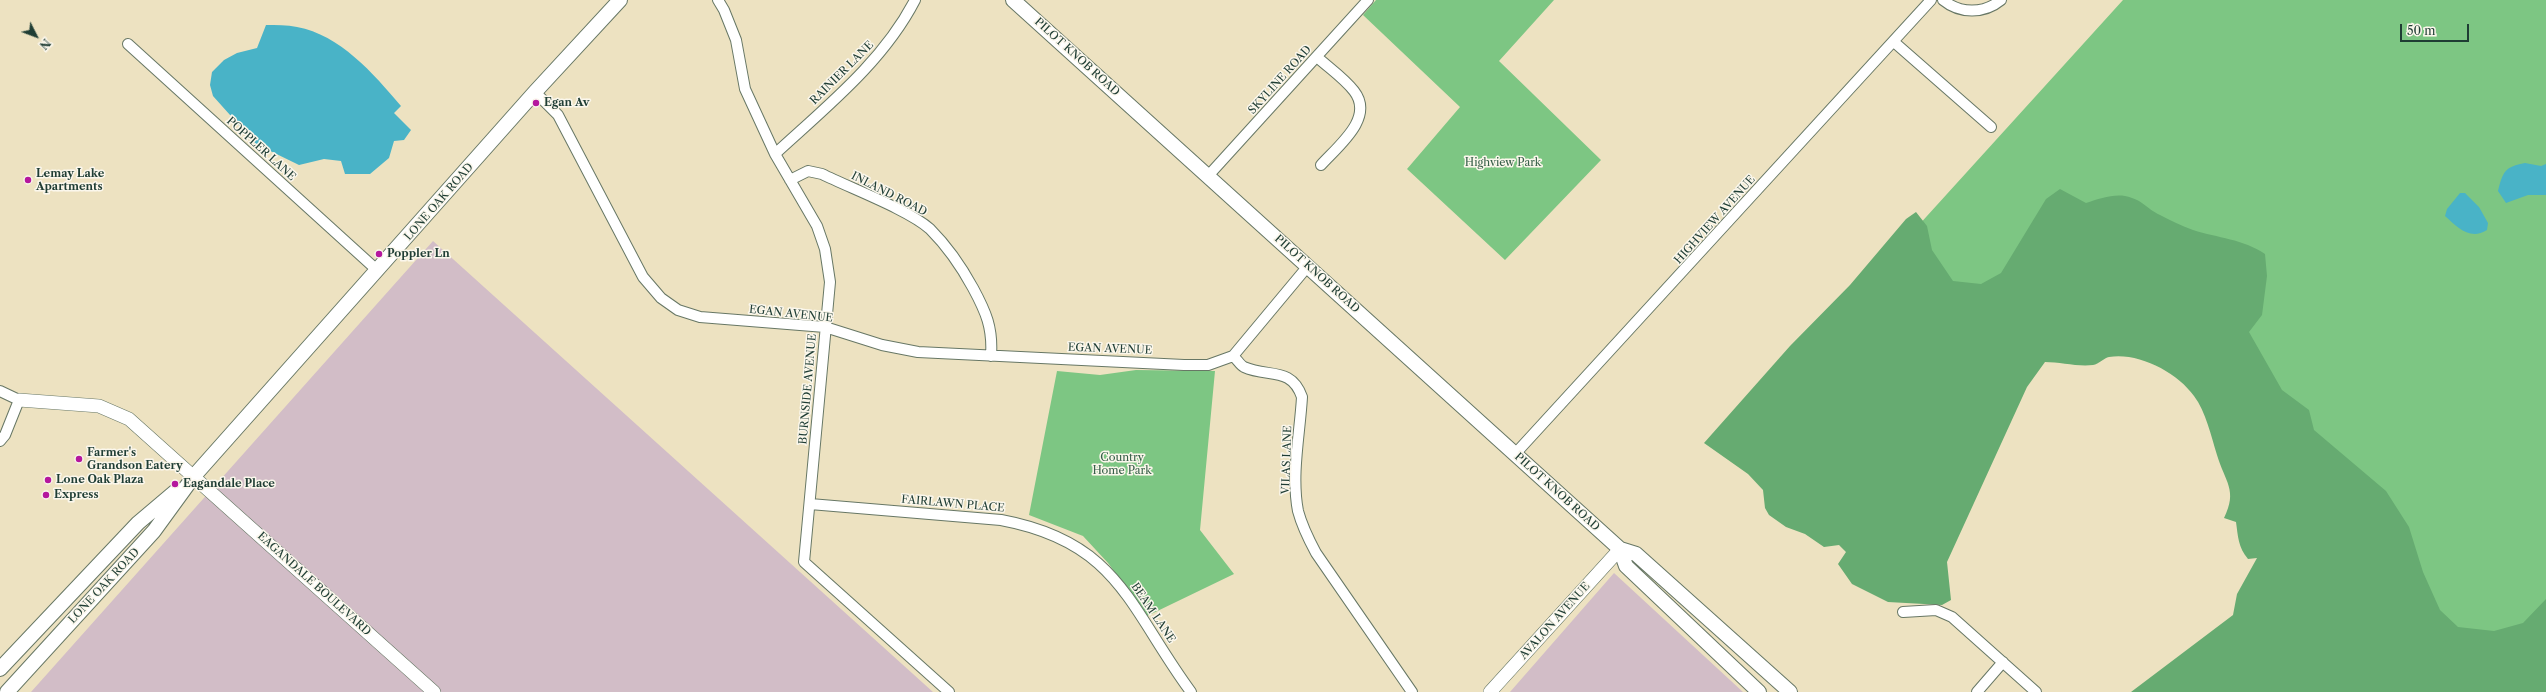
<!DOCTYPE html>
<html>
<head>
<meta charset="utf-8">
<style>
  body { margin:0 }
  #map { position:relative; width:2546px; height:692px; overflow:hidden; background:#ede2c1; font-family:"Libre Caslon Text",serif }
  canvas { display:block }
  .north { position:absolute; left:16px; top:16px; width:40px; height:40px; -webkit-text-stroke:3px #fbf7ec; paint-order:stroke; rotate:132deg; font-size:11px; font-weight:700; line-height:16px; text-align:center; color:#1f3d34 }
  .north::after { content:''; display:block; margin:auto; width:14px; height:18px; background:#1f3d34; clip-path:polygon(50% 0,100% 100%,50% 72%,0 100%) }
  .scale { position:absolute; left:2400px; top:24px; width:69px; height:18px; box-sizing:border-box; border:2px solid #1f3d34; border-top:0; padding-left:5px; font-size:12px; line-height:14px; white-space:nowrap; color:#1f3d34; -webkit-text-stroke:3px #fbf7ec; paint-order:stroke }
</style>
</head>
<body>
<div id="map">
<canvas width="2546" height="692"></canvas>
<div class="north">N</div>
<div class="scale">50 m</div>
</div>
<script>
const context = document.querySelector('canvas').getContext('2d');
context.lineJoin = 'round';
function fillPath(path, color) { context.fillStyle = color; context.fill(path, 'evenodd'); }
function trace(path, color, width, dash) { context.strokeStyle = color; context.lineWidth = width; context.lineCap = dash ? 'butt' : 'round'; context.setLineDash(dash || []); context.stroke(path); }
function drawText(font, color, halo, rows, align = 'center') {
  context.font = font + ' "Libre Caslon Text",serif'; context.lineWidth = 3; context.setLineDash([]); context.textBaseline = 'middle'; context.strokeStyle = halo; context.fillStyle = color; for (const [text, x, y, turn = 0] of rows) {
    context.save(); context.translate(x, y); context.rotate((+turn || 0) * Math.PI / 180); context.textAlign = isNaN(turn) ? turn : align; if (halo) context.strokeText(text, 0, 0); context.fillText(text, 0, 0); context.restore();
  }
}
const industrial = new Path2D(`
  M433,241L933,692H31Z
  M1614,573L1743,692H1510Z`);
const green = new Path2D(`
  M1376,0H1554L1499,61L1601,160L1505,260L1407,169L1460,107L1363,15Z
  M2123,0H2546V692H2427L2173,266L1977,355L1868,281Z
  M1136,370L1215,371L1200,530L1234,574L1147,616L1108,563L1083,536L1029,515L1057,371L1100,375Z`);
const forest = new Path2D(`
  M2060,189L2086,203C2099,199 2112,194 2125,196C2144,200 2145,208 2160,215C2170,220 2182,226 2193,230C2218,238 2243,239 2265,254L2267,276L2262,315L2249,332L2282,390L2309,410L2314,430L2386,491L2409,527L2423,572L2440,610L2458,627L2494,631L2523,623L2546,599V692H2131L2233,615L2237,594L2257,558L2248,559C2238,547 2238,536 2236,522L2224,518C2238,490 2225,482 2217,455C2211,436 2206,412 2194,396C2177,372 2138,352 2109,357C2104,358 2099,364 2093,365C2078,367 2060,362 2045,362L2027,387L1947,562L1951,600L1942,605L1888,602L1852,584L1838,564L1846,552L1839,545L1824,547L1805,534L1786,527L1769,515L1765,508L1763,490L1748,474L1704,443L1790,346L1850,285L1906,219L1916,212L1927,226L1932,250L1953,281L1981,284L2001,273L2046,199Z`);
const water = new Path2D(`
  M266,25C276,25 287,25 297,27C340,35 373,73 401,106L394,113L411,130L404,140L394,141L389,158L370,174H345L341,161L324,159L299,165L256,144L213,96L210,85L212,72L224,60L237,53L257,48Z
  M2525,163L2541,166L2546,164V195H2528L2506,203L2498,191C2503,171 2505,167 2525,163Z
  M2460,193H2465L2479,207L2488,223L2487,230C2470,241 2457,227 2445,216L2447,209Z`);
const minor = new Path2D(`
  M718,0L724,10L736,40L745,89L775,154L817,226L825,249L830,282L804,562L949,692
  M1943,0C1960,14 1984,14 2001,0
  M1894,42L1991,127
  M128,44L378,271
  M1317,57C1329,68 1344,78 1354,91C1375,118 1338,146 1321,165
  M535,92L558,115L643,277L661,298L678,310L700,317L825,327L882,345L918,352L1184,365H1208L1233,356
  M775,154C826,107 883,62 915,0
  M1208,176L1368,0
  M790,180L808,171L822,174C850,188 909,210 930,229C948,247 961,266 973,288C986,312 993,328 991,356
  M1233,356C1237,359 1240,365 1244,367C1268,378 1291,366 1302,397C1300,433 1291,475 1298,511C1302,526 1309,540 1316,553L1412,692
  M1233,356L1308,266
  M0,391L19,400L5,435L0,441
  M1515,454L1931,0
  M810,504L1001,520C1119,542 1129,608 1191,692
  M1903,612L1936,610L1952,617L2036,692
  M1977,692L2003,662`);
const tertiary = new Path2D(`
  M19,400L99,406L129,419L434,692
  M1490,692L1620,549`);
const secondary = new Path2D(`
  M1013,0L1620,549L1636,554L1790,692
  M1620,549L1626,566L1759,692
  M0,669L138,523L177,490
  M7,692L154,531L194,476L535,92L620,0`);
const markers = [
  [536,103,4,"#b5179e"],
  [28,180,4,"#b5179e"],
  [379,254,4,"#b5179e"],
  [79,459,4,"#b5179e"],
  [48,480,4,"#b5179e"],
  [175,484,4,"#b5179e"],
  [46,495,4,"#b5179e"]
];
const streetNames = [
  ["PILOT KNOB ROAD",1077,57,42],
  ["RAINIER LANE",842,73,-45],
  ["SKYLINE ROAD",1280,80,-48],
  ["POPPLER LANE",261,149,42],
  ["INLAND ROAD",889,194,27],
  ["LONE OAK ROAD",439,202,-49],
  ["HIGHVIEW AVENUE",1715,220,-48],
  ["PILOT KNOB ROAD",1317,274,42],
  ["EGAN AVENUE",791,314,6],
  ["EGAN AVENUE",1110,349,2],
  ["BURNSIDE AVENUE",808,389,-85],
  ["VILAS LANE",1287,460,-88],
  ["PILOT KNOB ROAD",1557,492,42],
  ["FAIRLAWN PLACE",953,504,5],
  ["EAGANDALE BOULEVARD",314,584,42],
  ["LONE OAK ROAD",104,586,-47],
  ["BEAM LANE",1153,613,56],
  ["AVALON AVENUE",1555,621,-48]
];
const poiNames = [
  ["Egan Av",544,103],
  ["Lemay Lake",36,174],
  ["Apartments",36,187],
  ["Poppler Ln",387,254],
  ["Farmer's",87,453],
  ["Grandson Eatery",87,466],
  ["Lone Oak Plaza",56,480],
  ["Eagandale Place",183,484],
  ["Express",54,495]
];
const parkNames = [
  ["Highview Park",1503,163],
  ["Country",1122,458],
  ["Home Park",1122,471]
];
fillPath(industrial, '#d2bdc7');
fillPath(green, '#7dc683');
fillPath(forest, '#66ab71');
fillPath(water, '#49b3c7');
trace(minor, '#677765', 12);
trace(tertiary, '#677765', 14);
trace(secondary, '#677765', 16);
trace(minor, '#fff', 10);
trace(tertiary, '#fff', 13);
trace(secondary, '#fff', 14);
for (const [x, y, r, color] of markers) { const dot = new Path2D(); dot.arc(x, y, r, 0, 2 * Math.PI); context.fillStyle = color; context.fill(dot); trace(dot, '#fbf7ec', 1.5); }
drawText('11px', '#1f3d34', '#fbf7ec', streetNames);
drawText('bold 11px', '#1f3d34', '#fbf7ec', poiNames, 'left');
drawText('11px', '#365f48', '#fbf7ec', parkNames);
</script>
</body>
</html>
